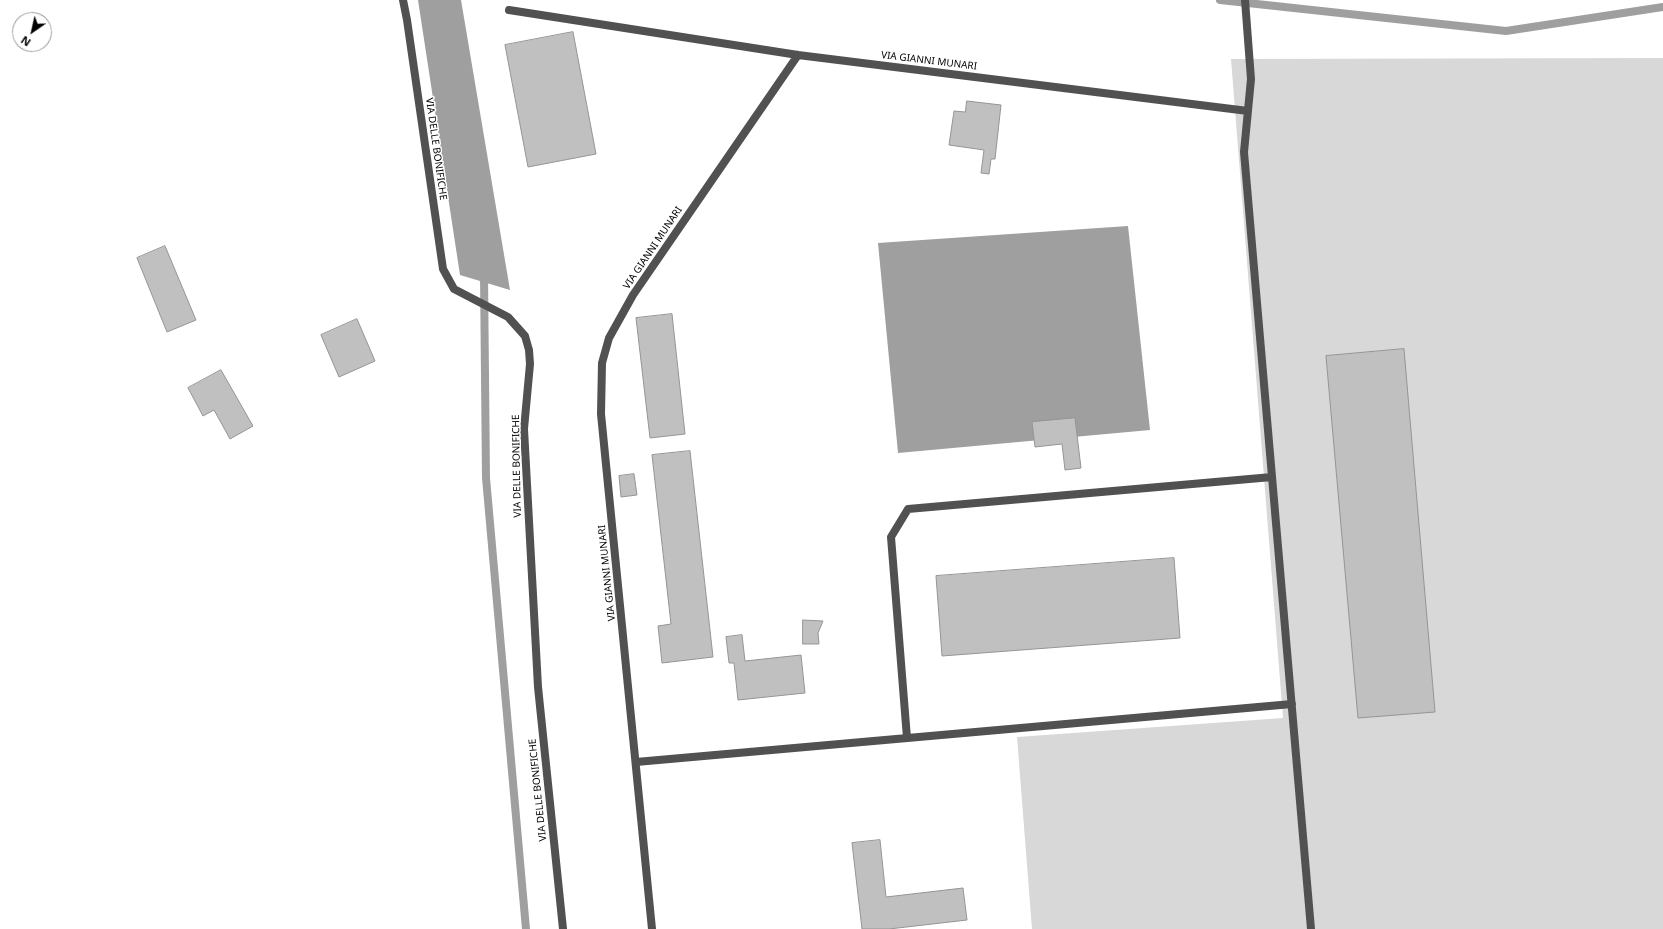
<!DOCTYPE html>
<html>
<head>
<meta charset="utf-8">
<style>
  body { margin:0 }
  #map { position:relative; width:1663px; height:929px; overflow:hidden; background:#fff; font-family:"Noto Sans",sans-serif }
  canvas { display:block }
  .north { position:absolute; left:12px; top:12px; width:40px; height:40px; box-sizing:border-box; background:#fff; border:1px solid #999; border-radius:50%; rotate:214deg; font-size:11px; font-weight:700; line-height:16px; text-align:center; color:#000 }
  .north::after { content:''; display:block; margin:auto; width:14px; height:18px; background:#000; clip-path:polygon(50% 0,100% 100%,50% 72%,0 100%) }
</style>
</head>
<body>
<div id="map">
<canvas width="1663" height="929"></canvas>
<div class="north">N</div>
</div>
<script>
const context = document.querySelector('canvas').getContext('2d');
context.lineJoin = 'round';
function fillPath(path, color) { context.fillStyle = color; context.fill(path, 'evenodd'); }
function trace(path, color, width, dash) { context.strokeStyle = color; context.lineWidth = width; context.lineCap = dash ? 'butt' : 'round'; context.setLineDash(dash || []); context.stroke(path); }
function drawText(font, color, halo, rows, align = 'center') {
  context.font = font + ' "Noto Sans",sans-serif'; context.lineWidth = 3; context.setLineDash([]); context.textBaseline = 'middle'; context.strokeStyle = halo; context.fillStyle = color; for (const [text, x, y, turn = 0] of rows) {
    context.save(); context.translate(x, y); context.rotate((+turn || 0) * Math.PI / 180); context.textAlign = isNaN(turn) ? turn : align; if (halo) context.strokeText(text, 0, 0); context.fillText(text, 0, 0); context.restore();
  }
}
const green = new Path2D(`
  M1663,58V929H1032L1017,737L1283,718L1231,59Z`);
const water = new Path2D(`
  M418,0H461L510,290L460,275Z
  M1128,226L1150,430L898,453L878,243Z`);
const stream = new Path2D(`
  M1220,0L1506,31L1663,7
  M484,274L486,478L526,929`);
const building = new Path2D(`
  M573,32L596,154L528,167L505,45Z
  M967,101L1001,105L995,159H991L989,174L981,173L984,150L949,145L954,111L965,112Z
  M165,246L196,320L167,332L137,258Z
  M672,314L685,434L650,438L636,318Z
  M357,319L375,361L339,377L321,335Z
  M1404,349L1435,712L1358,718L1326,356Z
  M221,370L253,426L230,439L214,410L203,416L188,388Z
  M1075,418L1081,468L1065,470L1062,444L1035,447L1032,422Z
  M690,451L713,657L662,663L658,626L671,624L652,455Z
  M634,474L637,495L621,497L619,476Z
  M1174,558L1180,638L942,656L936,576Z
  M803,620L823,621L818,633L819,644H803Z
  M742,635L745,661L801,655L805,693L738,700L734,663H729L726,637Z
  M880,840L886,897L963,888L967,920L889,929H862L852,843Z`);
const lane = new Path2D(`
  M1245,0L1251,79L1244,152L1311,929
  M509,10L798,55L1248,111
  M907,738L891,537L908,509L1272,477
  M636,762L1292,704
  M652,929L601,414L602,363L609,338L633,295L798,55`);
const street = new Path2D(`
  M403,0L407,20L443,269L454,289L508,317L525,336L529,350L530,364L524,429L538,687L563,929`);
const streetNames = [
  ["VIA GIANNI MUNARI",929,61,7],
  ["VIA DELLE BONIFICHE",436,149,82],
  ["VIA GIANNI MUNARI",653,248,-56],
  ["VIA DELLE BONIFICHE",517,466,-91],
  ["VIA GIANNI MUNARI",607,573,-96],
  ["VIA DELLE BONIFICHE",538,790,-96]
];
fillPath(green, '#d8d8d8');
fillPath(water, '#9f9f9f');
trace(stream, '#9f9f9f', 8);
fillPath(building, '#c0c0c0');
trace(building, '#959595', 1);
trace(lane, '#515151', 8);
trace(street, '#515151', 8);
drawText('10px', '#000', '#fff', streetNames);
</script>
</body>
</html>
